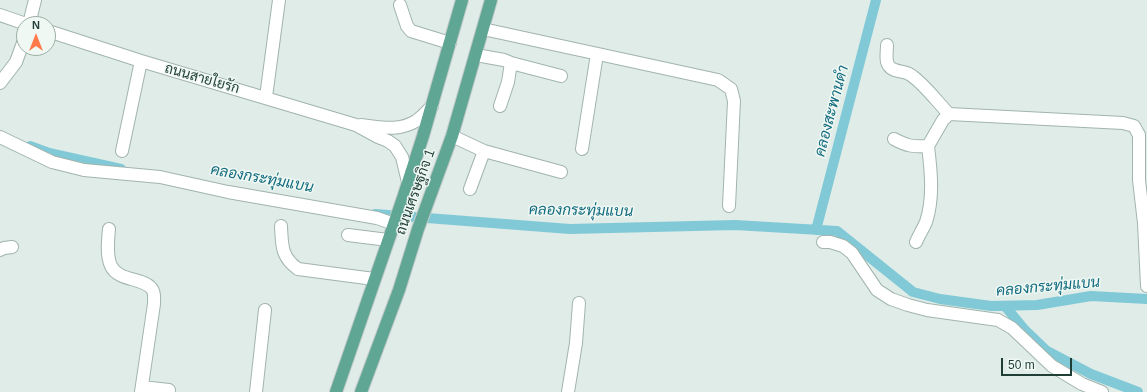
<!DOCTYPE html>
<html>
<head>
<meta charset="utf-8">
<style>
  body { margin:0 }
  #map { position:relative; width:1147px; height:392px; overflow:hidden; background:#dfece7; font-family:Arial,sans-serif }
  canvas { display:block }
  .north { position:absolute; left:16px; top:16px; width:40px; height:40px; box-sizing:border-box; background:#f0f8f4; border:1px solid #9caea8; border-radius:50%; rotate:0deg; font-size:11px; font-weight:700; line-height:16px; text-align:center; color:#1e3e36 }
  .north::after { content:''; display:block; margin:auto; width:14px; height:18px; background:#ff794a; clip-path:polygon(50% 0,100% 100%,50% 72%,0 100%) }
  .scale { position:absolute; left:1001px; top:358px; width:71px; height:18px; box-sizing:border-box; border:2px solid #1e3e36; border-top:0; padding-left:5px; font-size:12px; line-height:14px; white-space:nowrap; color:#1e3e36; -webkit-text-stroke:3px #f0f8f4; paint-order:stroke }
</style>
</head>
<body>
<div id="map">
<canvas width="1147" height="392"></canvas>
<div class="north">N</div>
<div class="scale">50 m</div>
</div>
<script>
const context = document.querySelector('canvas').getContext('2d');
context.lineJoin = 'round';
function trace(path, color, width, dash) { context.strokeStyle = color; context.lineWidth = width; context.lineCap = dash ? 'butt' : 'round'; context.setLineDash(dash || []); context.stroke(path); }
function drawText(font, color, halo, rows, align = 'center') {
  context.font = font + ' Arial,Sarabun,sans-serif'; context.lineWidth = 3; context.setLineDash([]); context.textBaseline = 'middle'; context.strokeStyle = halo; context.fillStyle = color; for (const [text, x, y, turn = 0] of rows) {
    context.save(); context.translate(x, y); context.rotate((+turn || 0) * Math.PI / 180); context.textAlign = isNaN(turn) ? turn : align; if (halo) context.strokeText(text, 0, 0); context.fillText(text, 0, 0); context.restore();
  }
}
const canal = new Path2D(`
  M30,146L49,153L121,169
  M375,214L570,229L735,225L837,231L913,292L940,299L991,306L1037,305L1091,296L1147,299
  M816,230L876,0
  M1005,306L1024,329L1047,351L1091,374L1138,392`);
const minor = new Path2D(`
  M400,5L407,26L411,31L450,43
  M0,15L26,24
  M29,24L35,0
  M483,29L718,80L731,89L734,101L729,206
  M48,31L141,61L356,125L378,137L388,141L395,146L402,157L408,182
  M887,45C887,52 885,61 889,66C893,72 904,71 909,74C922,81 938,103 949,114L1123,123L1134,126L1139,135V180L1144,223L1147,286
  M476,55L504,60L511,63L508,82L500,106
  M511,63L561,76
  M0,83L16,62L24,40
  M266,97L279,0
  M361,125C380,127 398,132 416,121C422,117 427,111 432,106
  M452,136L484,151L561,172
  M0,137L52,162L84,170L160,177L228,192L377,218L394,224
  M894,139C907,146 913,147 928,146L943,120L949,114
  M582,149L597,54
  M122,151L141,61
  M470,189L484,151
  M281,226C282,245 281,257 298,269L374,279
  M109,229C108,240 106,255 111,266C119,282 143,277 152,289C155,293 154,299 154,304L141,392
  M348,235L388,240
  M823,242H830L843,246L852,253L877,290L891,299L908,305L927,310L998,320L1012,328L1052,366L1082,384L1102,392
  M916,242C919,235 923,229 926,222C934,198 931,171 928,146
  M0,250L4,248L12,247
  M142,387L169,390
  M256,392L265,310
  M568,392L576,343L579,303`);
const major = new Path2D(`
  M336,392L403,198L423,136L462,0
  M361,392L399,290L418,229L452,136L491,0`);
const streetNames = [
  ["ถนนสายใยรัก",202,79,16],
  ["ถนนเศรษฐกิจ 1",416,192,-70]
];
const waterNames = [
  ["คลองสะพานดำ",832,111,-75],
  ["คลองกระทุ่มแบน",262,179,10],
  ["คลองกระทุ่มแบน",581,211,1],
  ["คลองกระทุ่มแบน",1048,287,-5]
];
trace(canal, '#81c9d7', 10);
trace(minor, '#a1b4ae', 14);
trace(major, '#c0c9c7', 14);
trace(minor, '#fff', 12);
trace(major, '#5fa695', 12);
drawText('14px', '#1e3e36', '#f0f8f4', streetNames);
drawText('italic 15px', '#136c7f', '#f0f8f4', waterNames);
</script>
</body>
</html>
